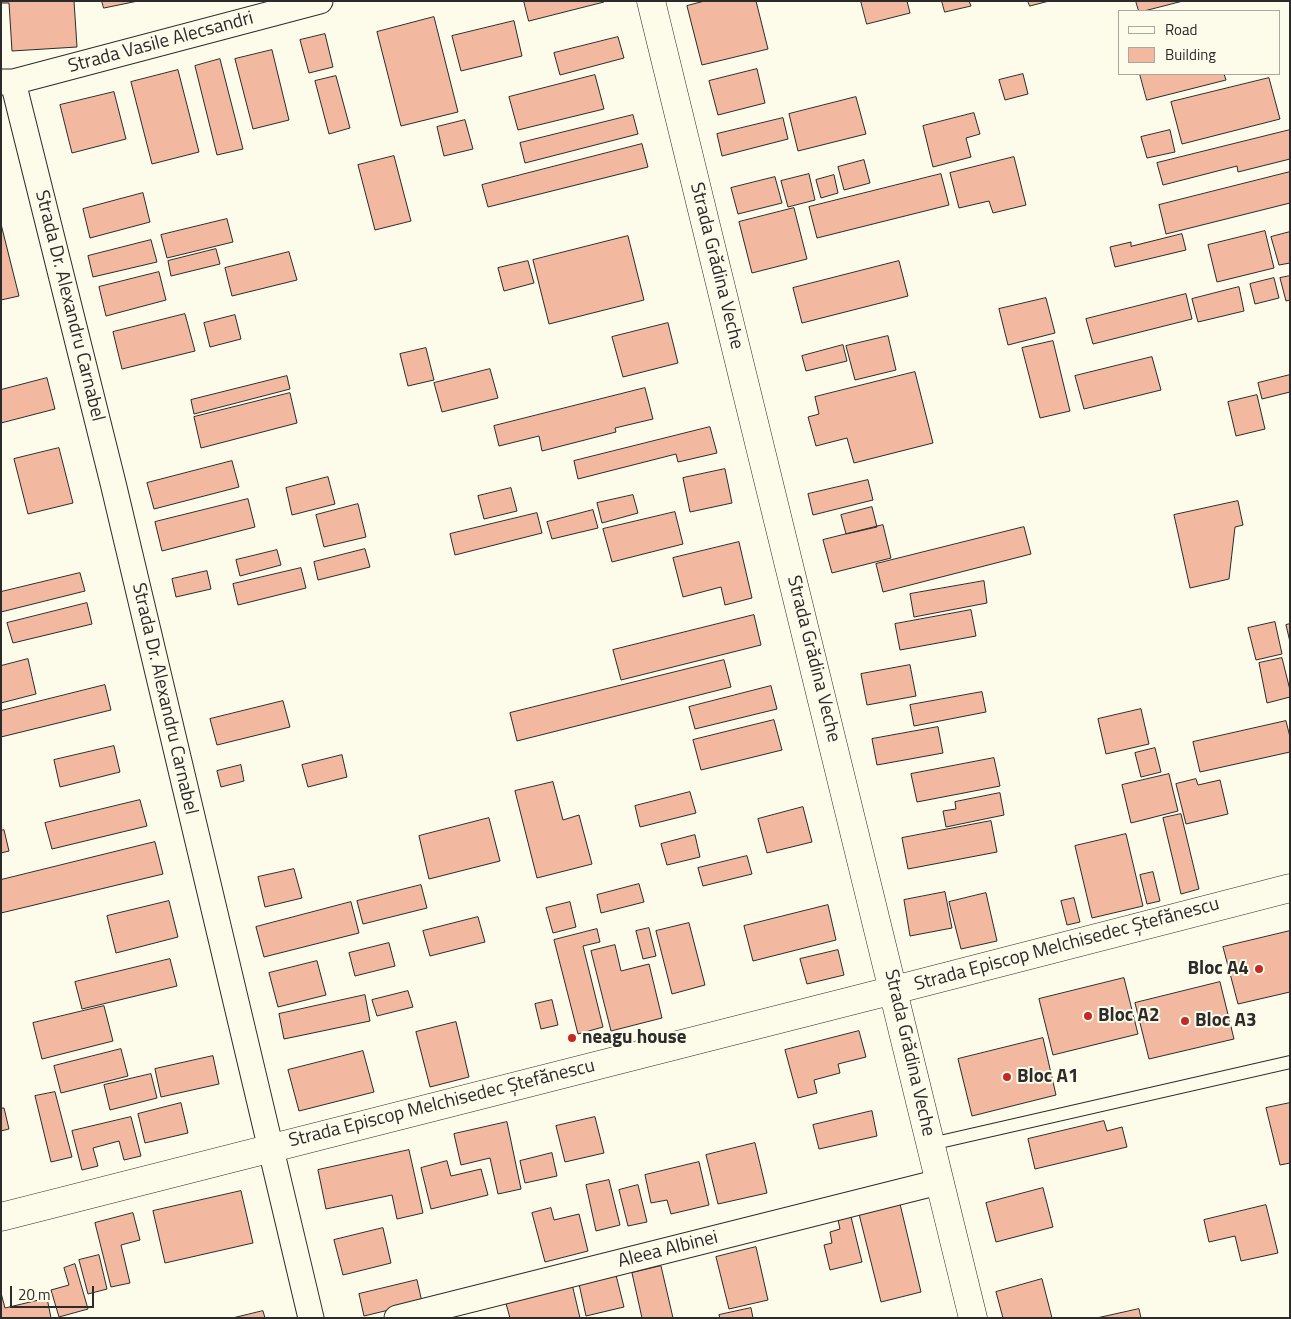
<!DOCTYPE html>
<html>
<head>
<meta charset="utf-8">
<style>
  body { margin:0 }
  #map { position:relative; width:1291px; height:1319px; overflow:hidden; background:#fdfbea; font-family:"Titillium Web",sans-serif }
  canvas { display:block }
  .frame { position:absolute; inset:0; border:2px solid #2b2b2b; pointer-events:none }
  .legend { position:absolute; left:1118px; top:10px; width:162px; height:65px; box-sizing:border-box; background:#fdfbea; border:1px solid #a9a89e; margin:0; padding:6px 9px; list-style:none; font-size:15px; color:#2b2b2b }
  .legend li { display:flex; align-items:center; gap:10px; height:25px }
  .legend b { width:25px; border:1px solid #a9a89e }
  .scale { position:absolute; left:10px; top:1286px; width:84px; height:22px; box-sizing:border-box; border:2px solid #2b2b2b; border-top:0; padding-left:6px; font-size:15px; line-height:18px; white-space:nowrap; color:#2b2b2b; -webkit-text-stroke:4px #fdfbea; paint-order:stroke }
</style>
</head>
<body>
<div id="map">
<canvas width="1291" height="1319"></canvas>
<div class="frame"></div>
<ul class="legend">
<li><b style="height:6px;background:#fdfbea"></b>Road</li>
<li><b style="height:14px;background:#f2b8a0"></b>Building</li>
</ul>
<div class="scale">20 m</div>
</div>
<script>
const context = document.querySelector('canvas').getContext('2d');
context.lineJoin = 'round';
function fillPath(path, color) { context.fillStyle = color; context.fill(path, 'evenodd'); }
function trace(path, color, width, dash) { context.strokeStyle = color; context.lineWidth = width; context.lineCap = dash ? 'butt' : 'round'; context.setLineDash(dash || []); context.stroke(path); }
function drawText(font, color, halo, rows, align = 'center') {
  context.font = font + ' "Titillium Web",sans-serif'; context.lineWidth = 4; context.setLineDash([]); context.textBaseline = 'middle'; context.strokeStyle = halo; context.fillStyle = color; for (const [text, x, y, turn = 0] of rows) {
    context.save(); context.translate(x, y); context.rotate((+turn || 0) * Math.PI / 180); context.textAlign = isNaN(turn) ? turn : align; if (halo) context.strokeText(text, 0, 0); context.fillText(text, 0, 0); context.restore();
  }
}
const building = new Path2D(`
  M1,1H74L77,47L12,51L9,3H1Z
  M102,1H138L104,8Z
  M524,1H604V2L529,21Z
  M705,1H756L768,49L702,65L687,6Z
  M861,1H907L910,13L867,24Z
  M942,1H969L971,6L945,12Z
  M1028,1H1049L1030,6Z
  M1136,1H1183L1144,11H1139Z
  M434,17L458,112L401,126L377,32Z
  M514,21L522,56L461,71L452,36Z
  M325,34L333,67L309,73L300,40Z
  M618,37L624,58L560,75L554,53Z
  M272,50L289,120L253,129L235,59Z
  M220,59L243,149L217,155L195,66Z
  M757,69L765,103L718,115L709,81Z
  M178,70L199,152L152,164L131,82Z
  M1023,74L1028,94L1005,100L999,80Z
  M1140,74H1224L1226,80L1147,100Z
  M595,75L604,109L518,130L509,97Z
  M336,76L350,128L329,134L315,81Z
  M1269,78L1280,119L1182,144L1171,102Z
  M114,92L126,139L72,153L60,105Z
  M856,97L866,134L798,151L789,114Z
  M974,113L980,134L966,138L971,157L933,167L923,126Z
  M633,115L638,134L525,163L520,143Z
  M783,118L788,139L722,156L717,134Z
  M465,120L473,149L444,156L437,127Z
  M1170,130L1175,152L1147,158L1141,137Z
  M1290,130V159L1238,172L1237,166L1163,185L1157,163Z
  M642,144L648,167L488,207L482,185Z
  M394,156L411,221L375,230L358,165Z
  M1014,157L1026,205L993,213L989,201L959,208L950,173Z
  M864,160L870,183L844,190L838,167Z
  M1290,172V203L1166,234L1159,205Z
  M809,174L815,200L788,207L781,181Z
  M941,174L949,205L817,238L809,207Z
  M834,175L838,193L821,198L816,180Z
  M775,177L782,203L738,214L731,188Z
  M143,193L150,222L90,238L83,209Z
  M794,208L807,259L752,273L739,222Z
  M227,219L233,242L167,258L161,235Z
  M1,224L19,296L1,300Z
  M1265,231L1274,268L1217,282L1208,245Z
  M1290,232V263L1279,265L1271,237Z
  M1182,234L1186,250L1115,267L1110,247L1131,242V246Z
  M628,236L644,300L549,324L533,260Z
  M151,240L157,262L93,277L88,256Z
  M216,249L220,264L171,276L168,261Z
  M289,252L297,280L232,296L225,268Z
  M528,261L534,283L504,291L498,268Z
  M899,261L908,296L802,323L793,288Z
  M159,272L166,300L106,316L99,287Z
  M1290,276V300L1286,301L1280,278Z
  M1274,278L1279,298L1255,304L1250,284Z
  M1239,287L1244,311L1198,322L1192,299Z
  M1186,294L1192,319L1093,344L1086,319Z
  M1046,298L1055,333L1008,345L999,309Z
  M185,314L195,351L122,369L113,332Z
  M235,315L241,339L210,347L204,323Z
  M668,323L678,363L623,377L612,337Z
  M888,336L896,370L855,380L846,346Z
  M1053,341L1070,411L1040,418L1022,348Z
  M843,345L847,361L806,371L802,356Z
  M426,348L434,380L408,386L400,354Z
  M1152,357L1161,390L1084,409L1075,376Z
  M490,369L498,398L442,412L434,383Z
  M915,372L933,443L854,463L847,438L816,446L808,417L819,414L815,397Z
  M1290,375V392L1262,399L1258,383Z
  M287,376L290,389L194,414L191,400Z
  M47,378L55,409L1,423V390Z
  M645,388L653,419L615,428L616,432L542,451L539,436L499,446L494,426Z
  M290,393L297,423L201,448L194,417Z
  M1257,395L1265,429L1236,436L1228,402Z
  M710,427L717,453L678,462L676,454L578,479L574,461Z
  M59,448L73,503L28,514L14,459Z
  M232,461L239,487L154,509L147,483Z
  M725,469L732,503L690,512L683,478Z
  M328,477L335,504L292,515L286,488Z
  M868,480L873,500L813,515L808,494Z
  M511,488L517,511L484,519L478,496Z
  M633,495L638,513L602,523L597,503Z
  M248,499L255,527L162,551L155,522Z
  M1238,501L1243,525L1235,527L1229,579L1190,588L1174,515Z
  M358,504L366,537L324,547L316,515Z
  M872,507L877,527L846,534L841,515Z
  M593,510L598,528L552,539L547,522Z
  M675,512L683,544L612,562L603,529Z
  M537,513L542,533L455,555L450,534Z
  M883,525L891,558L832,573L823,540Z
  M1024,527L1031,554L883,592L876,564Z
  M739,542L752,598L725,605L721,587L683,597L673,558Z
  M365,549L370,567L318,580L314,562Z
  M277,550L281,565L240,576L236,560Z
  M301,568L306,588L238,605L233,584Z
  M207,571L211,589L176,597L172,579Z
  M80,573L85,591L1,612V592Z
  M984,581L987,603L914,617L910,594Z
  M87,603L92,624L13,643L7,623Z
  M971,610L976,636L900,650L895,624Z
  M754,615L761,645L621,680L613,650Z
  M1275,622L1282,654L1256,660L1248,628Z
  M1290,624V642L1286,625Z
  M1282,658L1290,690V697L1267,703L1259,663Z
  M28,659L36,694L1,703V666Z
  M724,660L731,687L517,741L510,713Z
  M910,665L916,696L867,705L861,674Z
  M105,685L111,710L1,737V711Z
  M771,686L777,709L695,729L689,707Z
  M982,692L986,712L914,726L910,705Z
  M283,701L290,727L217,745L210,719Z
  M1141,709L1149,744L1106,754L1098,719Z
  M774,720L782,750L701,770L693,740Z
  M1286,721L1290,737V752L1200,772L1193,742Z
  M938,727L943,753L877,765L872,739Z
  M114,746L120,772L60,787L54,760Z
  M1155,748L1161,772L1141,777L1135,753Z
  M342,755L347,777L308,787L302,765Z
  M994,758L1000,786L917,802L911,774Z
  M241,765L244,781L221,787L217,771Z
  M1169,774L1178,811L1131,823L1122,785Z
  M1196,779L1198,785L1220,780L1228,814L1186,824L1176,784Z
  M553,782L563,820L579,815L592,864L537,878L515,791Z
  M690,792L696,813L640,827L635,806Z
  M1000,793L1004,815L946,827L943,811L956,809L955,802Z
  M140,800L147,826L52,849L45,823Z
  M803,807L812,842L767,853L758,819Z
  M1181,814L1199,889L1181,894L1163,818Z
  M489,818L500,861L429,879L419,836Z
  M991,821L997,852L908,869L902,838Z
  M4,830L9,851L1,853V831Z
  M1126,834L1143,906L1092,918L1075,846Z
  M695,835L700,857L667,865L661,844Z
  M155,842L163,874L1,913V880Z
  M747,856L752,874L703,886L698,868Z
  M294,869L302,898L265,907L258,877Z
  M1153,872L1160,901L1147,904L1140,875Z
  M639,884L644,902L601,913L597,895Z
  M421,885L427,908L363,924L357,901Z
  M945,892L952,928L910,936L904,900Z
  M986,893L997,941L961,949L949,902Z
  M1074,898L1080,922L1067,925L1061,901Z
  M169,901L178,937L116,953L107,916Z
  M351,902L359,933L264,957L256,927Z
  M570,902L576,927L553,933L546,908Z
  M828,905L836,940L753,961L744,926Z
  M478,917L485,942L430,956L423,931Z
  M689,923L705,985L672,994L656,931Z
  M649,928L656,956L643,959L636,931Z
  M597,929L600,942L583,946L603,1027L578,1034L554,940Z
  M1290,931V992L1238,1004L1223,947Z
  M389,943L395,966L355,976L349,953Z
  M615,945L621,971L649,964L662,1018L611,1031L591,951Z
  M838,950L844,975L807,984L800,959Z
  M170,959L177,986L82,1009L75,982Z
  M317,961L326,995L278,1007L269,973Z
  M1124,978L1138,1034L1053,1055L1039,999Z
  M1220,982L1234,1039L1149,1059L1135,1003Z
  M408,991L413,1007L377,1016L372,1000Z
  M365,995L370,1021L284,1039L279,1014Z
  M552,1000L558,1025L541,1029L535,1004Z
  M104,1006L113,1041L42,1059L33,1023Z
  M456,1022L469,1077L430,1087L416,1032Z
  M859,1031L866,1057L838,1064L840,1073L814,1080L817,1093L798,1098L785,1050Z
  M1043,1038L1056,1095L972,1116L958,1059Z
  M121,1049L128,1076L61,1093L54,1066Z
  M363,1051L374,1092L299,1111L288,1070Z
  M213,1056L219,1084L161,1097L155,1069Z
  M151,1074L157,1098L110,1110L104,1085Z
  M55,1092L72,1157L51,1162L35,1096Z
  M181,1103L188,1133L145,1143L138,1114Z
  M1290,1103V1163L1280,1165L1266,1108Z
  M1,1108H4L9,1129L1,1131Z
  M872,1111L877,1136L819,1149L813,1125Z
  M131,1117L141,1156L124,1160L119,1141L93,1148L98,1166L82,1170L72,1131Z
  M595,1117L604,1153L565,1162L556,1126Z
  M1104,1121L1107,1131L1122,1127L1127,1147L1035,1169L1028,1139Z
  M507,1122L521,1189L498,1194L490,1158L461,1165L454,1134Z
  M755,1143L767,1193L718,1204L706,1155Z
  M409,1150L423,1213L397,1219L392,1195L326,1209L318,1170Z
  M552,1153L557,1176L525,1183L520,1161Z
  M447,1161L451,1176L481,1169L488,1195L431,1209L421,1168Z
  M699,1162L709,1205L671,1214L667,1200L651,1203L645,1175Z
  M609,1180L620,1225L596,1231L586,1185Z
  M638,1185L647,1222L628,1226L619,1190Z
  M1043,1188L1053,1227L996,1242L986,1203Z
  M241,1191L253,1243L165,1263L153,1211Z
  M900,1204L921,1292L881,1302L859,1214Z
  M1266,1205L1278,1253L1241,1261L1235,1236L1209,1242L1204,1220Z
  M551,1208L554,1220L579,1214L588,1251L545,1262L532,1213Z
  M133,1213L140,1240L121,1245L130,1283L111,1287L95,1223Z
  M851,1217L862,1262L830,1270L824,1245L832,1243L830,1232L840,1229L838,1220Z
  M383,1228L391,1263L343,1275L334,1240Z
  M756,1247L768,1300L729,1309L716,1257Z
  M99,1255L107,1289L88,1294L79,1260Z
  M75,1264L88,1309L59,1317L51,1290L69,1285L64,1268Z
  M661,1266L673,1318H642L632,1273Z
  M616,1275L624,1307L586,1316L579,1284Z
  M1042,1279L1052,1318H1003L996,1292Z
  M417,1280L422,1302L364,1316L359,1294Z
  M572,1284L580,1318H510L505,1300Z
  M1,1293L5,1308L47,1298L51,1318H1Z
  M751,1308L753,1318H720L719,1315Z
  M1139,1309L1141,1318H1097Z
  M263,1311L265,1318H233Z`);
const service = new Path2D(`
  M931,1144L1290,1062`);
const minor = new Path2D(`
  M1,82H13L320,1
  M13,82L113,483L311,1318
  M397,1318L939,1182`);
const tertiary = new Path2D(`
  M651,1L973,1318
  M1,1217L894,990L1290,888`);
const markers = [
  [1259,969,5,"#c62828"],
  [1088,1016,5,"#c62828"],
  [1185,1021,5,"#c62828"],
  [572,1038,5,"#c62828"],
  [1007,1077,5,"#c62828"]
];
const streetNames = [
  ["Strada Vasile Alecsandri",161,43,-15],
  ["Strada Grădina Veche",716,266,76],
  ["Strada Dr. Alexandru Carnabel",69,306,76],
  ["Strada Grădina Veche",813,659,76],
  ["Strada Dr. Alexandru Carnabel",164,699,77],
  ["Strada Episcop Melchisedec Ștefănescu",1067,945,-15],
  ["Strada Grădina Veche",909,1053,77],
  ["Strada Episcop Melchisedec Ștefănescu",442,1104,-14],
  ["Aleea Albinei",668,1250,-14]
];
const poiNames = [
  ["Bloc A4",1249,969,"right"],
  ["Bloc A2",1098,1016],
  ["Bloc A3",1195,1021],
  ["neagu house",582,1038],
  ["Bloc A1",1017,1077]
];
fillPath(building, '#f2b8a0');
trace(building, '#2b2b2b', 1);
trace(service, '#2b2b2b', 14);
trace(minor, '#2b2b2b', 27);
trace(tertiary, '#2b2b2b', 29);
trace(service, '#fdfbea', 12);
trace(minor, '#fdfbea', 25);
trace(tertiary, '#fdfbea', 28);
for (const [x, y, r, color] of markers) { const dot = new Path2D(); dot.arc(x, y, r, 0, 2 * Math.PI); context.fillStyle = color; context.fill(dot); trace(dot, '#fdfbea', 2); }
drawText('19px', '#2b2b2b', '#fdfbea', streetNames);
drawText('bold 19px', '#2b2b2b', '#fdfbea', poiNames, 'left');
</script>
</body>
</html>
